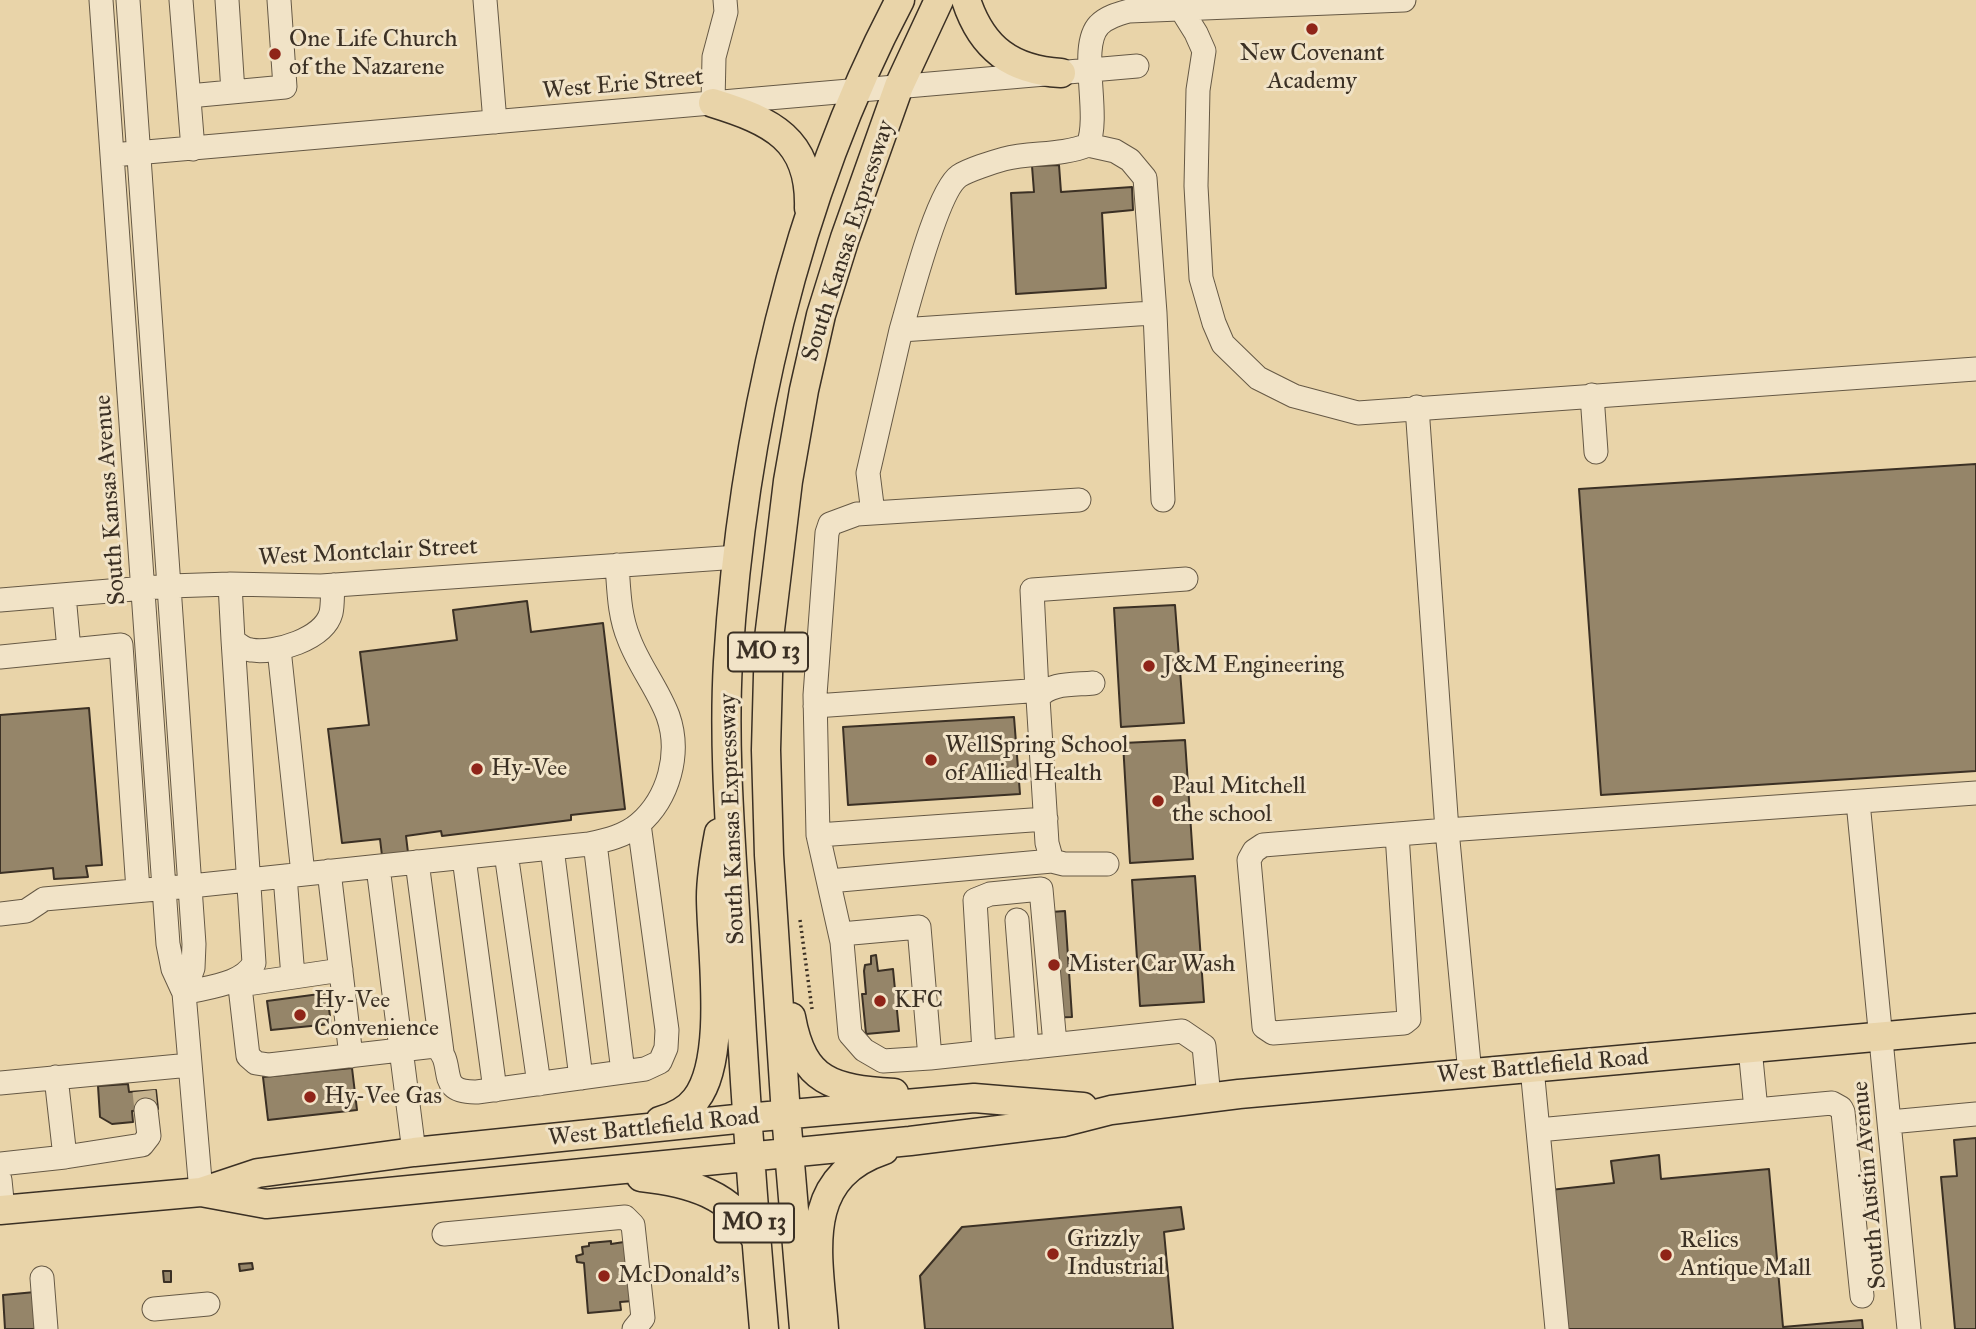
<!DOCTYPE html>
<html>
<head>
<meta charset="utf-8">
<style>
  body { margin:0 }
  canvas { display:block; background:#e9d4a9 }
</style>
</head>
<body>
<canvas width="1976" height="1329"></canvas>
<script>
const context = document.querySelector('canvas').getContext('2d');
context.lineJoin = 'round';
function fillPath(path, color) { context.fillStyle = color; context.fill(path, 'evenodd'); }
function trace(path, color, width, dash) { context.strokeStyle = color; context.lineWidth = width; context.lineCap = dash ? 'butt' : 'round'; context.setLineDash(dash || []); context.stroke(path); }
function drawText(font, color, halo, rows, align = 'center') {
  context.font = font + ' "IM FELL Great Primer",serif'; context.lineWidth = 6; context.setLineDash([]); context.textBaseline = 'middle'; context.strokeStyle = halo; context.fillStyle = color; for (const [text, x, y, turn = 0] of rows) {
    context.save(); context.translate(x, y); context.rotate((+turn || 0) * Math.PI / 180); context.textAlign = isNaN(turn) ? turn : align; if (halo) context.strokeText(text, 0, 0); context.fillText(text, 0, 0); context.restore();
  }
}
const building = new Path2D(`
  M1059,165L1061,192L1132,187L1133,210L1102,213L1106,288L1016,294L1011,193L1034,192L1032,166Z
  M1976,464V771L1601,795L1579,489Z
  M527,601L531,632L603,623L625,809L571,815V820L442,836L441,831L406,836L409,861L383,864L380,839L342,843L328,729L369,725L360,652L457,640L453,610Z
  M1175,605L1184,723L1121,727L1114,608Z
  M89,708L102,865L86,866L88,877L54,879L53,868L0,873V715Z
  M1014,717L1020,794L848,805L843,727Z
  M1185,740L1193,859L1130,863L1123,743Z
  M1195,876L1204,1002L1140,1006L1132,880Z
  M1065,911L1072,1017L1043,1018L1036,913Z
  M876,955L878,971L893,969L899,1031L866,1034L862,994H866L864,971L865,965L871,964V956Z
  M327,993L331,1024L271,1030L267,1001Z
  M352,1068L357,1110L268,1120L263,1077Z
  M128,1084L129,1092L156,1090L158,1109L132,1111L133,1122L112,1124L100,1117L98,1086Z
  M1976,1138V1329H1955L1941,1177L1957,1176L1954,1140Z
  M1659,1155L1661,1179L1769,1169L1783,1327L1862,1320L1863,1329H1562L1550,1190L1614,1183L1611,1161Z
  M1181,1207L1184,1229L1164,1232L1173,1329H925L920,1276L962,1227Z
  M611,1241V1244L624,1242L633,1301L620,1302L621,1310L588,1313L584,1263L577,1262L576,1256L583,1254L582,1247L589,1246V1243Z
  M252,1263L253,1269L240,1271L239,1264Z
  M163,1271H171V1282H164Z
  M35,1292L38,1329H5L3,1295Z`);
const minorTunnel = new Path2D(`
  M144,1091L146,1110`);
const path = new Path2D(`
  M800,920L812,1009`);
const minor = new Path2D(`
  M101,0L168,944L173,969L184,993L201,1192
  M128,0L194,944L193,968L184,993
  M181,0L193,149
  M227,0L233,92
  M485,0L495,122
  M1181,9L1196,33L1204,51L1198,90L1196,186L1201,278L1214,323L1223,344L1258,378L1294,396L1358,413L1976,369
  M189,96L285,87L279,0
  M713,103L714,57L726,12L725,0
  M1088,145L1115,151L1130,160L1145,178L1155,313
  M112,155L1137,66
  M901,330C910,300 937,191 959,176C968,170 993,162 1004,159C1032,152 1061,156 1088,145C1101,114 1078,47 1099,25C1107,17 1118,14 1129,11L1404,0
  M1592,395L1596,452
  M1079,500L857,514L830,524L827,533L815,695L818,835L842,942L850,1034L864,1050L883,1061L930,1058L1182,1031L1204,1046L1209,1098
  M873,513L868,473L901,330L1137,314L1155,313L1163,500
  M230,584L233,640C239,645 243,649 251,650C275,654 324,639 331,613C333,604 332,594 333,585
  M64,595L69,650
  M0,600L170,586L230,584L321,586L738,557
  M279,649L303,874
  M0,657L121,645L138,890
  M1093,683C1076,685 1049,682 1038,698L1047,843L1052,861L1064,864H1107
  M1037,691L1032,590L1186,579
  M815,706L1043,690
  M1858,802L1909,1329
  M1397,834L1409,1019L1404,1023L1273,1033L1264,1027L1249,860L1254,851L1263,845L1447,830L1417,407
  M818,835L1046,819
  M595,843L623,1072
  M552,848L581,1078
  M506,853L539,1084
  M464,858L495,1090
  M417,862L442,1052
  M378,867L414,1152
  M329,871L351,1056
  M285,876L293,977
  M829,881L1052,861
  M0,914L26,911L44,899L191,886L589,844C607,840 625,836 639,824C669,798 681,753 668,716C658,689 639,666 629,639C619,615 619,591 617,565
  M1017,920L1027,1048
  M841,934L919,927L930,1058
  M239,978L248,1056L256,1063L269,1065L435,1046C458,1063 433,1093 477,1092L645,1069L660,1062L666,1048L667,1030L639,824
  M240,985L341,970
  M184,993C206,987 243,985 254,963L233,640
  M1750,1048L1756,1110
  M984,1052L975,900L990,894L1041,889L1055,1044
  M1532,1068L1557,1329
  M1470,1074L1447,830L1976,793
  M0,1083L190,1065
  M1890,1122L1976,1114
  M1538,1130L1832,1103L1841,1108L1843,1112L1862,1296
  M65,1157L142,1145L149,1136L146,1110
  M0,1164L65,1157L56,1077
  M0,1180L3,1210
  M444,1234L625,1217L633,1225L643,1318L634,1329
  M42,1278L46,1329
  M154,1309L208,1304`);
const major = new Path2D(`
  M966,0C982,49 1012,70 1061,73
  M713,103C771,121 811,139 809,208
  M791,1017C803,1083 833,1089 894,1093
  M660,1121C674,1117 687,1111 696,1099C728,1058 711,948 711,897C711,876 715,854 719,833
  M641,1177C688,1182 734,1194 756,1240
  M201,1192L266,1204L910,1141L1064,1122L1111,1110L1239,1094L1976,1028
  M0,1210L201,1192L258,1173L414,1152L746,1118L974,1098L1083,1107
  M764,1329C752,1195 743,1062 736,928C731,839 723,750 728,662C742,437 794,200 900,0
  M804,1329L786,1115L769,855L766,750L769,638L788,481L804,390L821,315L845,238L899,86L939,0
  M824,1329C819,1257 798,1179 884,1150`);
const markers = [
  [1312,29,7,"#8f2418"],
  [275,54,7,"#8f2418"],
  [1149,666,7,"#8f2418"],
  [931,760,7,"#8f2418"],
  [477,769,7,"#8f2418"],
  [1158,801,7,"#8f2418"],
  [1054,965,7,"#8f2418"],
  [880,1001,7,"#8f2418"],
  [300,1015,7,"#8f2418"],
  [310,1097,7,"#8f2418"],
  [1053,1254,7,"#8f2418"],
  [1666,1255,7,"#8f2418"],
  [604,1276,7,"#8f2418"]
];
const shields = [
  [768,652,80],
  [754,1223,80]
];
const shieldNames = [
  ["MO 13",768,652],
  ["MO 13",754,1223]
];
const poiNames = [
  ["One Life Church",289,40],
  ["of the Nazarene",289,68],
  ["New Covenant",1312,54,"center"],
  ["Academy",1312,82,"center"],
  ["J&M Engineering",1163,666],
  ["WellSpring School",945,746],
  ["of Allied Health",945,774],
  ["Hy-Vee",491,769],
  ["Paul Mitchell",1172,787],
  ["the school",1172,815],
  ["Mister Car Wash",1068,965],
  ["Hy-Vee",314,1001],
  ["Convenience",314,1029],
  ["KFC",894,1001],
  ["Hy-Vee Gas",324,1097],
  ["Grizzly",1067,1240],
  ["Industrial",1067,1268],
  ["Relics",1680,1241],
  ["Antique Mall",1680,1269],
  ["McDonald's",618,1276]
];
const streetNames = [
  ["West Erie Street",623,85,-5],
  ["South Kansas Expressway",849,241,-72],
  ["South Kansas Avenue",111,500,-94],
  ["West Montclair Street",368,553,-3],
  ["South Kansas Expressway",733,819,-92],
  ["West Battlefield Road",1543,1067,-5],
  ["West Battlefield Road",654,1128,-6],
  ["South Austin Avenue",1870,1185,-95]
];
fillPath(building, '#958569');
trace(building, '#3b3024', 2);
trace(minorTunnel, '#c6b38e', 23, [23, 11]);
trace(minor, '#665945', 25);
trace(major, '#3b3024', 31);
trace(path, '#3b3024', 3.5, [2, 3.5]);
trace(minor, '#f1e3c7', 23);
trace(major, '#e9d4a9', 28);
for (const [x, y, r, color] of markers) { const dot = new Path2D(); dot.arc(x, y, r, 0, 2 * Math.PI); context.fillStyle = color; context.fill(dot); trace(dot, '#f1e3c7', 2.5); }
for (const [x, y, w] of shields) { const box = new Path2D(); box.roundRect(x - w / 2, y - 19.5, w, 39, 5); context.fillStyle = '#f1e3c7'; context.fill(box); trace(box, '#3b3024', 2); }
drawText('bold 23px', '#3b3024', null, shieldNames);
drawText('24px', '#3b3024', '#f1e3c7', poiNames, 'left');
drawText('24px', '#3b3024', '#f1e3c7', streetNames);
</script>
</body>
</html>
